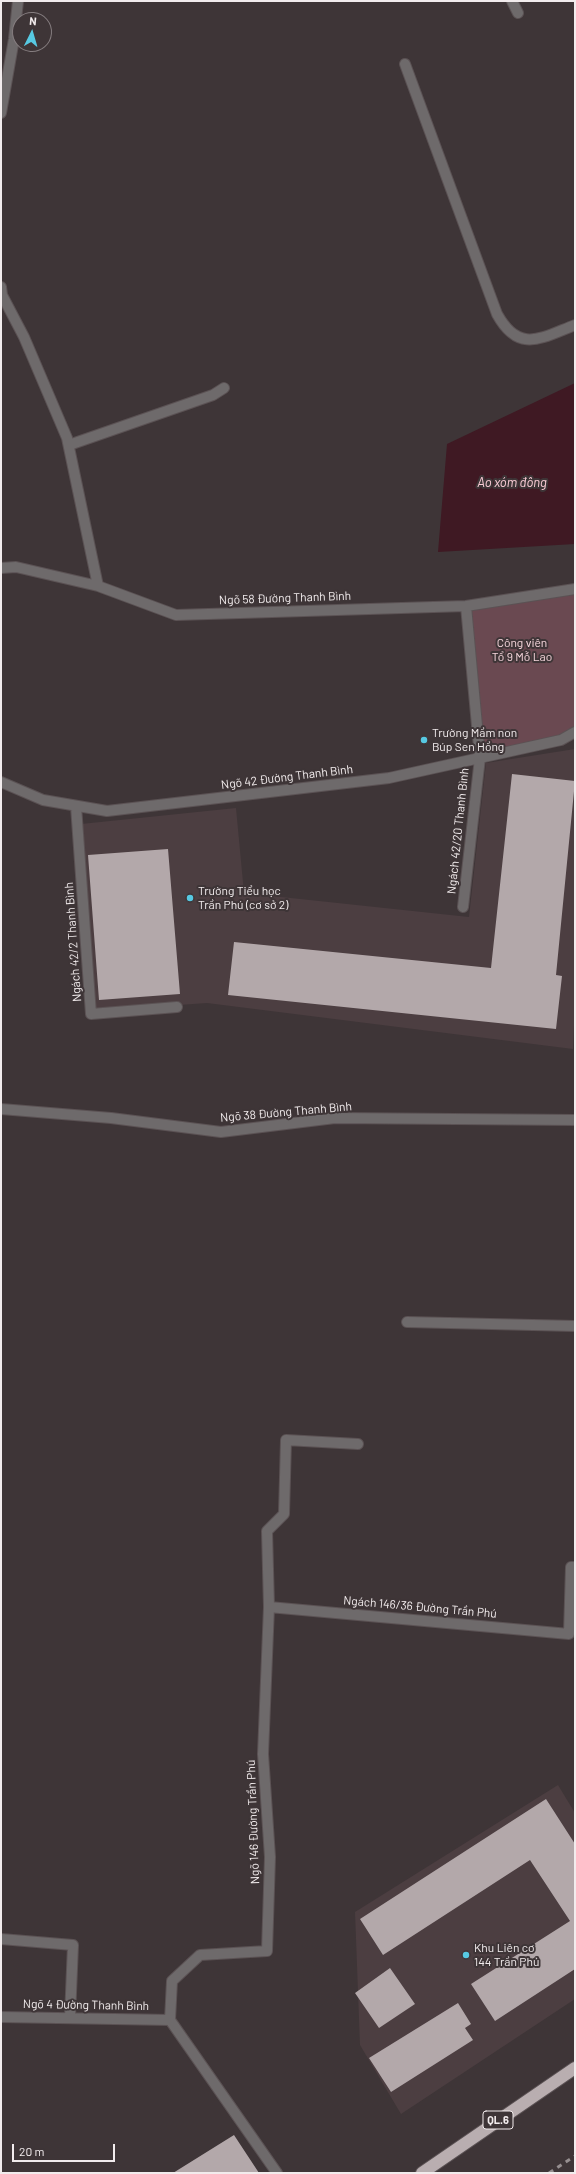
<!DOCTYPE html>
<html>
<head>
<meta charset="utf-8">
<style>
  body { margin:0 }
  #map { position:relative; width:576px; height:2174px; overflow:hidden; background:#3e3537; font-family:Barlow,sans-serif }
  canvas { display:block }
  .frame { position:absolute; inset:0; border:2px solid #f2eced; pointer-events:none }
  .north { position:absolute; left:12px; top:12px; width:40px; height:40px; box-sizing:border-box; background:#3e3537; border:1px solid #867e80; border-radius:50%; rotate:5deg; font-size:11px; font-weight:700; line-height:16px; text-align:center; color:#f2eced }
  .north::after { content:''; display:block; margin:auto; width:14px; height:18px; background:#57c9e2; clip-path:polygon(50% 0,100% 100%,50% 72%,0 100%) }
  .scale { position:absolute; left:12px; top:2144px; width:103px; height:18px; box-sizing:border-box; border:2px solid #f2eced; border-top:0; padding-left:5px; font-size:12px; line-height:14px; white-space:nowrap; color:#f2eced; -webkit-text-stroke:3px #3e3537; paint-order:stroke }
</style>
</head>
<body>
<div id="map">
<canvas width="576" height="2174"></canvas>
<div class="frame"></div>
<div class="north">N</div>
<div class="scale">20 m</div>
</div>
<script>
const context = document.querySelector('canvas').getContext('2d');
context.lineJoin = 'round';
function fillPath(path, color) { context.fillStyle = color; context.fill(path, 'evenodd'); }
function trace(path, color, width, dash) { context.strokeStyle = color; context.lineWidth = width; context.lineCap = dash ? 'butt' : 'round'; context.setLineDash(dash || []); context.stroke(path); }
function drawText(font, color, halo, rows, align = 'center') {
  context.font = font + ' Barlow,sans-serif'; context.lineWidth = 4; context.setLineDash([]); context.textBaseline = 'middle'; context.strokeStyle = halo; context.fillStyle = color; for (const [text, x, y, turn = 0] of rows) {
    context.save(); context.translate(x, y); context.rotate((+turn || 0) * Math.PI / 180); context.textAlign = isNaN(turn) ? turn : align; if (halo) context.strokeText(text, 0, 0); context.fillText(text, 0, 0); context.restore();
  }
}
const built = new Path2D(`
  M575,749V1003L573,1049L207,1003L94,1011L81,824L236,808L244,893L469,917L486,763Z
  M558,1785L575,1813V1999L401,2114L360,2045L355,1912Z`);
const green = new Path2D(`
  M575,589V732L480,758L466,606Z`);
const water = new Path2D(`
  M575,383V544L438,552L447,444Z`);
const building = new Path2D(`
  M512,774L575,781L556,975L562,976L556,1029L228,995L234,942L491,968Z
  M168,849L180,994L99,1000L88,855Z
  M546,1799L575,1844V1969L495,2021L471,1984L570,1921L530,1860L383,1955L360,1919Z
  M390,1968L415,2004L379,2028L355,1993Z
  M458,2003L471,2024L465,2028L473,2040L391,2092L369,2058Z
  M234,2135L259,2173H173Z`);
const minor = new Path2D(`
  M512,1L518,13
  M405,64L497,314C519,354 541,338 575,325
  M1,113L14,39L18,1
  M1,287L2,295L24,337L67,438L98,586
  M69,445L213,395L224,388
  M1,568L16,567L98,586L176,615L466,606L575,589
  M1,782L43,800L107,811L389,778L561,740L575,732
  M76,806L91,1014L177,1007
  M463,907L480,758L466,606
  M1,1109L111,1118L221,1132L335,1118L575,1120
  M407,1322L575,1326
  M269,1607L569,1634L571,1567H575
  M1,1939L73,1945L70,2017
  M1,2017L170,2020
  M277,2173L170,2020L172,1981L200,1955L267,1951L270,1857L263,1754L269,1607L267,1531L284,1514L286,1440L358,1444`);
const highway = new Path2D(`
  M422,2173L575,2068`);
const rail = new Path2D(`
  M549,2173L575,2156`);
const markers = [
  [424,740,4,"#57c9e2"],
  [190,898,4,"#57c9e2"],
  [466,1955,4,"#57c9e2"]
];
const shields = [
  [498,2120,30]
];
const shieldNames = [
  ["QL.6",498,2120]
];
const streetNames = [
  ["Ngõ 58 Đường Thanh Bình",285,598,-2],
  ["Ngõ 42 Đường Thanh Bình",287,777,-7],
  ["Ngách 42/20 Thanh Bình",458,831,-84],
  ["Ngách 42/2 Thanh Bình",73,942,-94],
  ["Ngõ 38 Đường Thanh Bình",286,1112,-5],
  ["Ngách 146/36 Đường Trần Phú",420,1607,5],
  ["Ngõ 146 Đường Trần Phú",253,1822,-92],
  ["Ngõ 4 Đường Thanh Bình",86,2005,1]
];
const parkNames = [
  ["Công viên",522,643],
  ["Tổ 9 Mỗ Lao",522,657]
];
const poiNames = [
  ["Trường Mầm non",432,733],
  ["Búp Sen Hồng",432,747],
  ["Trường Tiểu học",198,891],
  ["Trần Phú (cơ sở 2)",198,905],
  ["Khu Liên cơ",474,1948],
  ["144 Trần Phú",474,1962]
];
const waterNames = [
  ["Ao xóm đông",512,483]
];
fillPath(built, '#4c3e41');
fillPath(green, '#6a4951');
fillPath(water, '#3f1923');
fillPath(building, '#b3a8aa');
trace(minor, '#5b5254', 12);
trace(highway, '#5b5254', 14);
trace(minor, '#6e6a6b', 10);
trace(highway, '#b9aeb0', 12);
trace(rail, '#968f90', 3, [5, 5]);
for (const [x, y, r, color] of markers) { const dot = new Path2D(); dot.arc(x, y, r, 0, 2 * Math.PI); context.fillStyle = color; context.fill(dot); trace(dot, '#3e3537', 1.5); }
for (const [x, y, w] of shields) { const box = new Path2D(); box.roundRect(x - w / 2, y - 9, w, 18, 3); context.fillStyle = '#3e3537'; context.fill(box); trace(box, '#f2eced', 1); }
drawText('bold 11px', '#f2eced', null, shieldNames);
drawText('12px', '#f2eced', '#3e3537', streetNames);
drawText('12px', '#f7d7dd', '#3e3537', parkNames);
drawText('12px', '#f2eced', '#3e3537', poiNames, 'left');
drawText('italic 13px', '#fbccd6', '#3e3537', waterNames);
</script>
</body>
</html>
